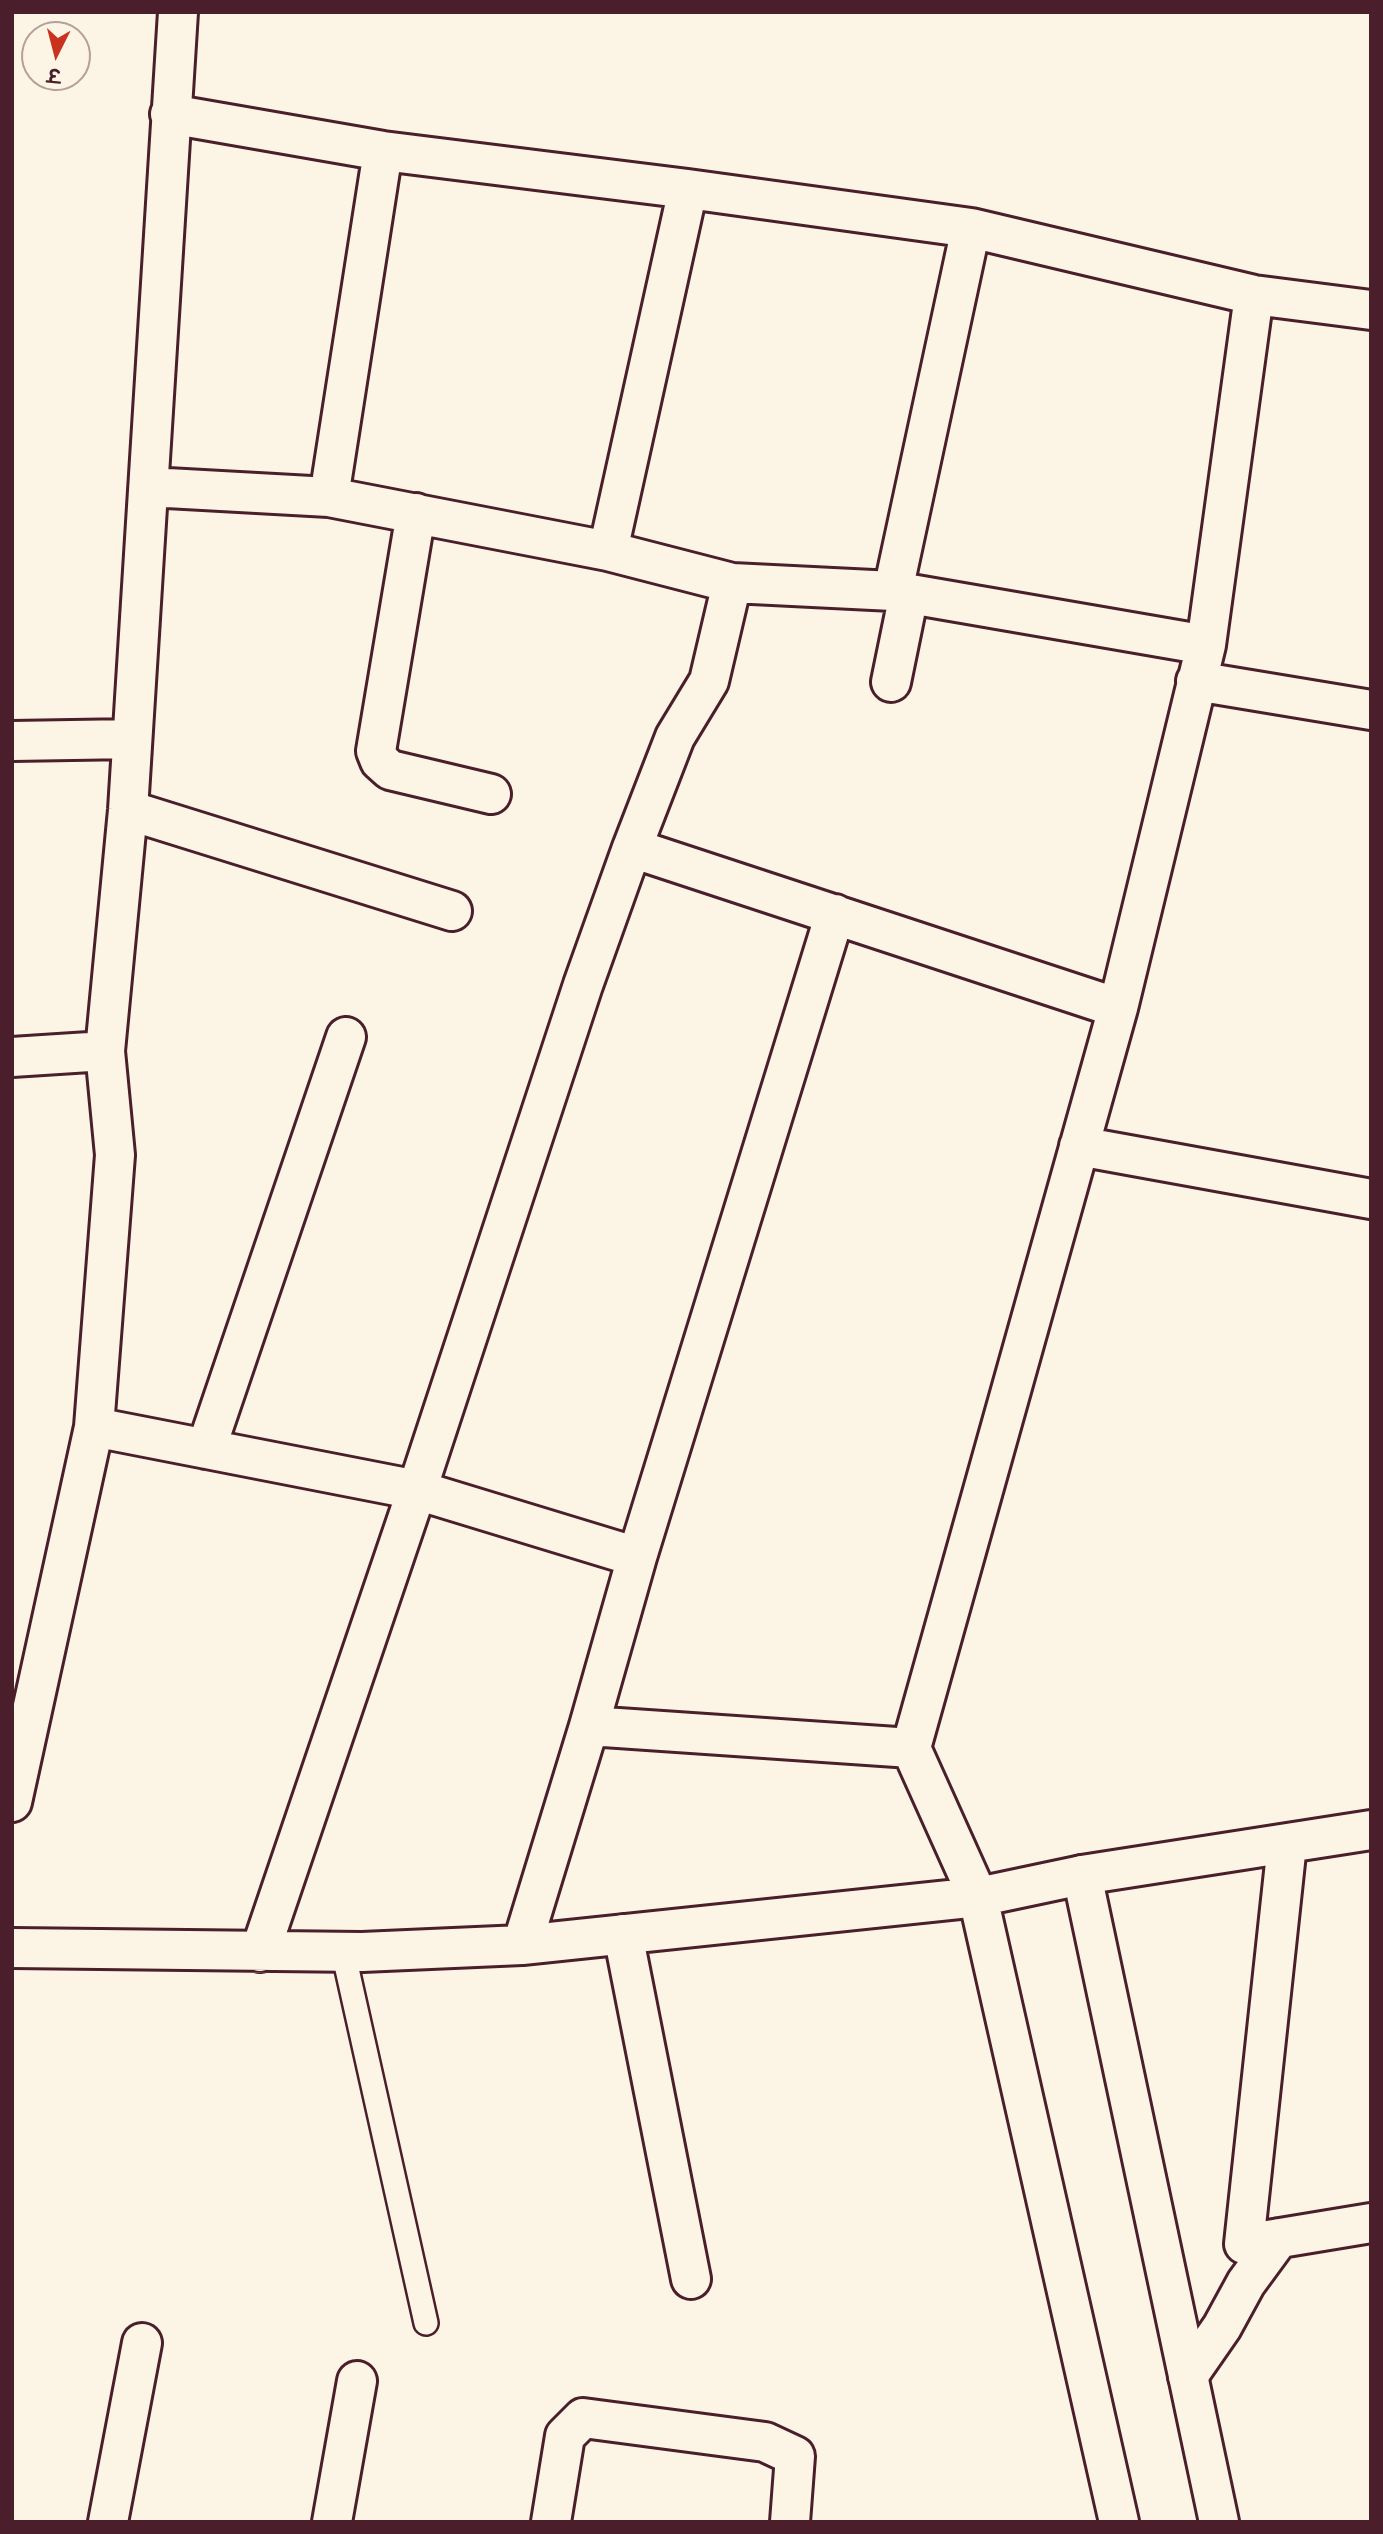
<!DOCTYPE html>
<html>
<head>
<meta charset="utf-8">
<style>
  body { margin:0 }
  #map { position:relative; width:1383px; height:2534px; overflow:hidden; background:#fcf5e5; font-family:Itim,"Playpen Sans Deva",sans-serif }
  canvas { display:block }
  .frame { position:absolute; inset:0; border:14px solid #4a1f2b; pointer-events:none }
  .north { position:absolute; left:21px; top:21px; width:70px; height:70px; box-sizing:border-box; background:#fcf5e5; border:2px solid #b59f9b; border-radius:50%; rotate:186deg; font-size:19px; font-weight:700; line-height:28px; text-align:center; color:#4a1f2b }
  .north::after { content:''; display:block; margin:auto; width:24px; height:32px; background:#c8321e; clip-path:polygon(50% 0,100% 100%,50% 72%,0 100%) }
</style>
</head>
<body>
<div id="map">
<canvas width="1383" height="2534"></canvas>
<div class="frame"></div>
<div class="north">उ</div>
</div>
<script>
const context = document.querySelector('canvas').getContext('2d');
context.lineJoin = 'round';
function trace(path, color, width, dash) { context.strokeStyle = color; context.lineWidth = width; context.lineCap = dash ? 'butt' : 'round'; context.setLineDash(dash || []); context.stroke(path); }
const service = new Path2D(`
  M343,1951L426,2323`);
const minor = new Path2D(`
  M170,114L383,151L688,189L971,228L1254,295L1371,310
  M149,487L329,497L608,551L732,583L893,591L1206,645
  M329,497L383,151
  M416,513L376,751L380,761L390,770L491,794
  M608,551L688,189
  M893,591L971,228
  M1196,681L1371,710
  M891,682L909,594
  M12,741L132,739
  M128,810L452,911
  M632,848L1118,1008
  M105,1051L128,810L178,12
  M12,1057L105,1051L115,1155L94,1427L12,1802
  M1079,1146L1371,1199
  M94,1427L417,1490L637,1557
  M206,1449L346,1037
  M589,1726L911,1748
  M1287,1844L1244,2244L1371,2223
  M1082,1875L1371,1830
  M623,1934L691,2279
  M522,1945L589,1726L637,1557L835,914
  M12,1948L362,1952L522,1945L978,1897L911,1748L1118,1008L1206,645L1254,295
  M260,1952L417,1490L583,985L632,848L675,737L709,681L732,583
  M1188,2376L1222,2327L1246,2283L1279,2238
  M108,2522L142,2343
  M332,2522L357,2381
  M551,2522L565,2436L583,2418L765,2442L795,2456L790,2522`);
const tertiary = new Path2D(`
  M1119,2522L978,1897L1082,1875L1219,2522`);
trace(service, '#4a1f2b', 28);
trace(minor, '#4a1f2b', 44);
trace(tertiary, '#4a1f2b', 44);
trace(service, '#fcf5e5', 23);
trace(minor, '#fcf5e5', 38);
trace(tertiary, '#fcf5e5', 38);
</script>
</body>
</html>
